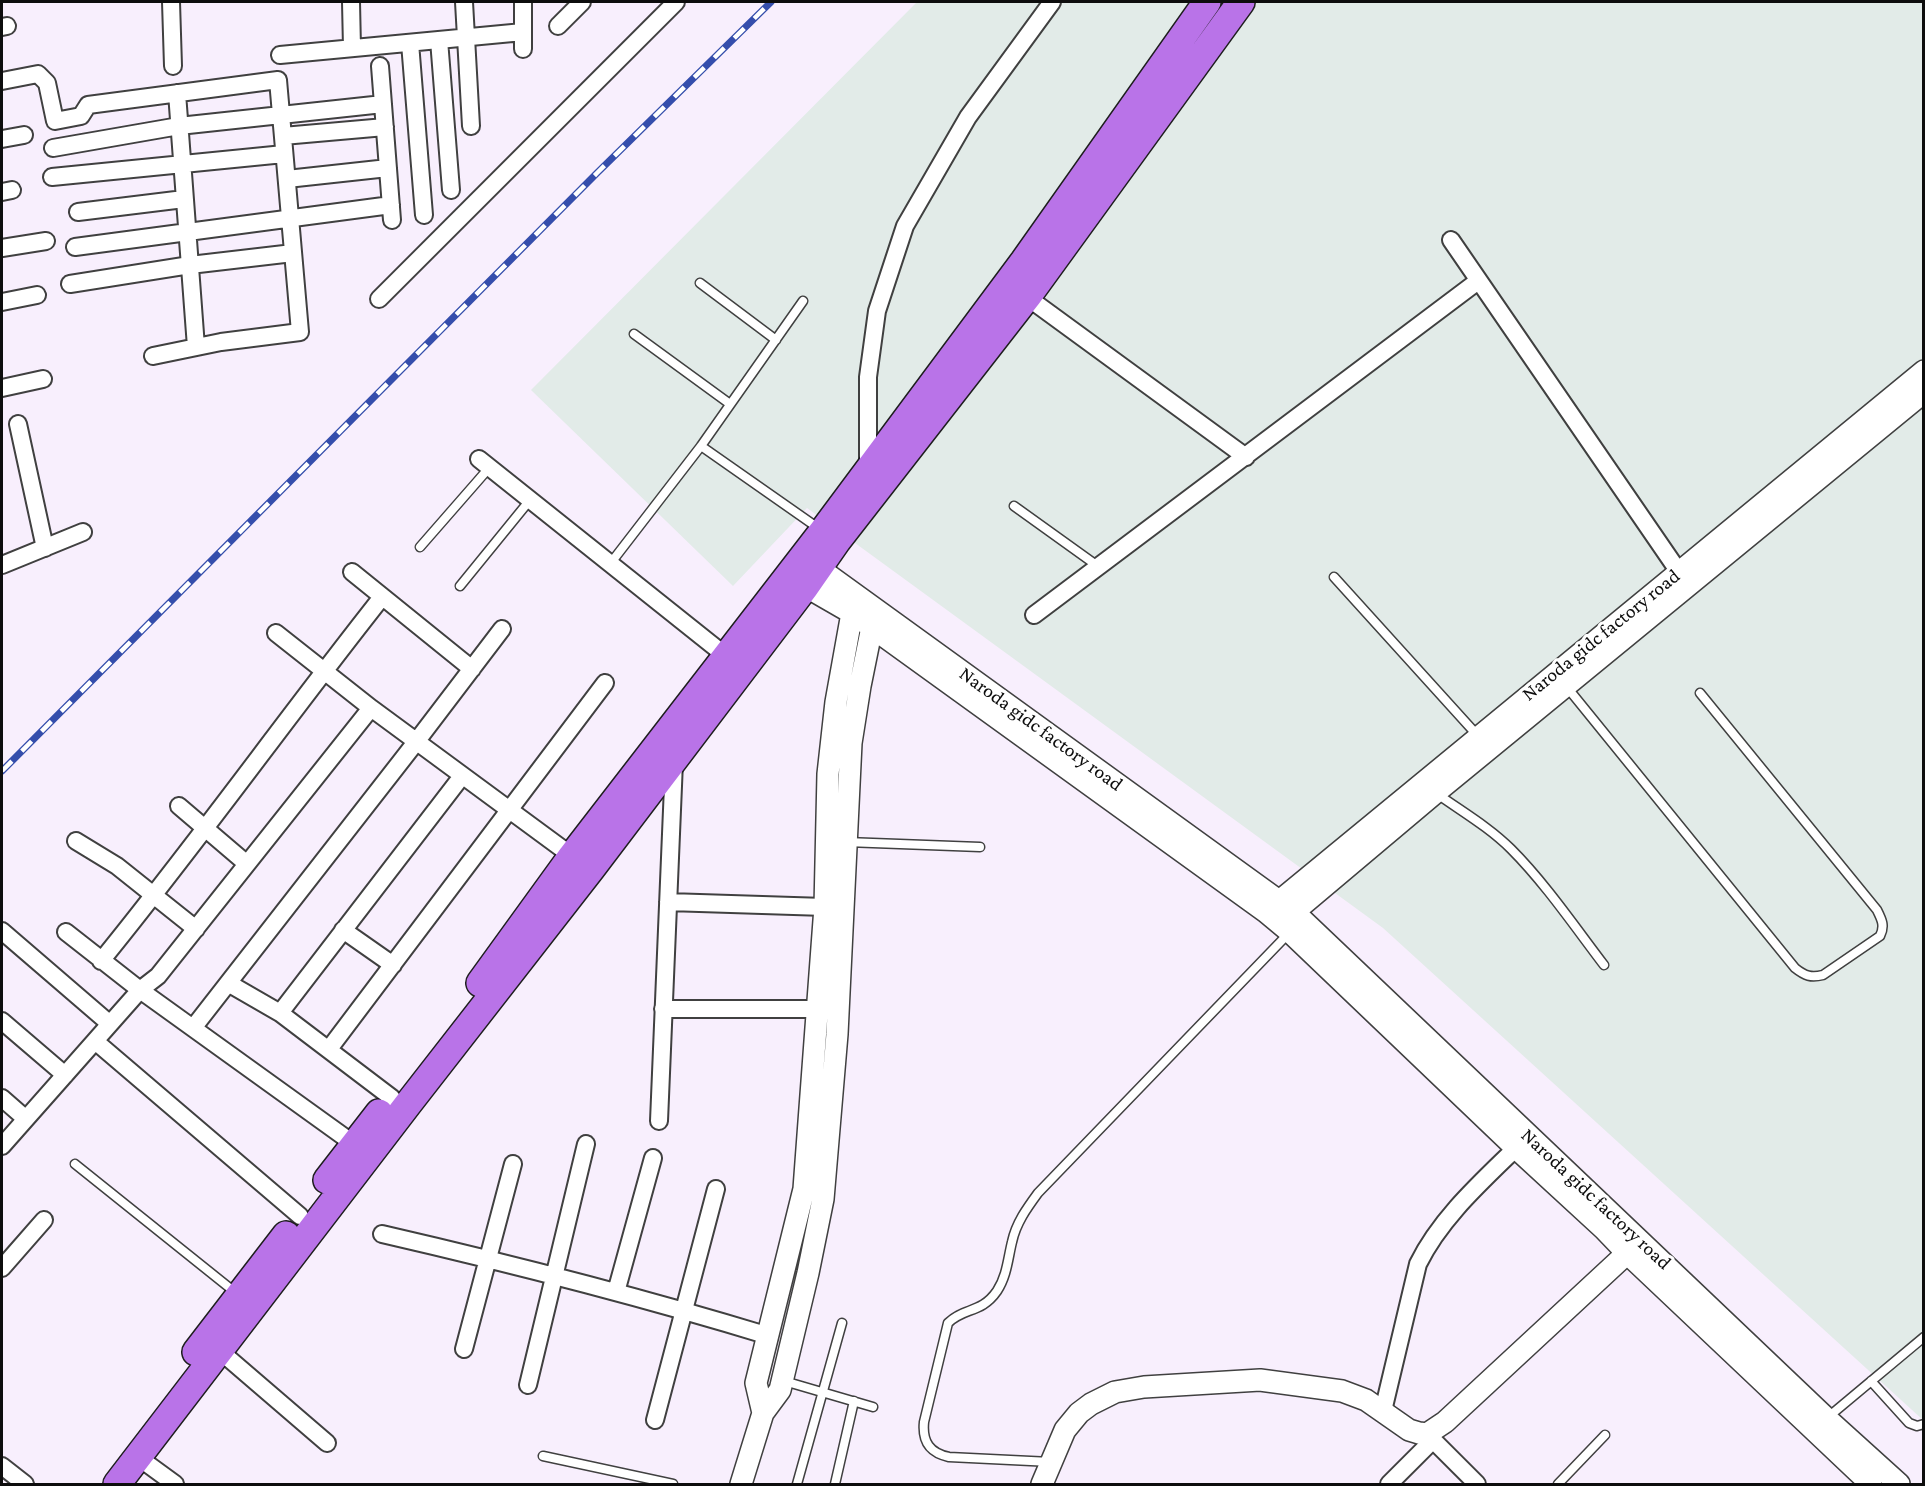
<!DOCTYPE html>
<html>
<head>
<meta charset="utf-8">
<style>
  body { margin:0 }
  #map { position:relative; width:1925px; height:1486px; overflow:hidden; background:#f8effd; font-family:"Crimson Pro",serif }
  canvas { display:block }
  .frame { position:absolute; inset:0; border:3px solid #0d0d0d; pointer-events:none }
</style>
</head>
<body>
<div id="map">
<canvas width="1925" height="1486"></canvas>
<div class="frame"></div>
</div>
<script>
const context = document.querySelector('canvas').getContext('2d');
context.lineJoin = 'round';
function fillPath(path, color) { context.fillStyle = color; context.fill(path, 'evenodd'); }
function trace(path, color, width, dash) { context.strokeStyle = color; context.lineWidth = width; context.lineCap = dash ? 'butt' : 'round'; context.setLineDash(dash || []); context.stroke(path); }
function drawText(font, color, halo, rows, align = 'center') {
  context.font = font + ' "Crimson Pro",serif'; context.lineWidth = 6; context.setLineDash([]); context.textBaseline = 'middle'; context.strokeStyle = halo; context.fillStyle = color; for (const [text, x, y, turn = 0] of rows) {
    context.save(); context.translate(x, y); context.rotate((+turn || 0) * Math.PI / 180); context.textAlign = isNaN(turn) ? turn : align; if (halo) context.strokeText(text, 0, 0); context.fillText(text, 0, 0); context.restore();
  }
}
const industrial = new Path2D(`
  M917,2H1923V1420L1383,928L807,508L733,586L531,390Z`);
const service = new Path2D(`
  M700,283L776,340
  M634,334L730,404
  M701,446L821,530
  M1014,506L1099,567
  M420,547L489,468
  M610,564L701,446L803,301
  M1334,577L1478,736
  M460,586L530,500
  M1566,686L1795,968C1805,976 1811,978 1823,975L1880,936C1885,926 1882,920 1877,910L1700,693
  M1436,793C1461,811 1489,827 1511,849C1545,883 1575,927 1604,965
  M846,842L980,847
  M75,1164L236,1293
  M784,1381L873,1407
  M1871,1381L1909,1423L1917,1426L1924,1424
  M1827,1418L1924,1337
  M543,1456L673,1484
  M1051,1462L949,1457C930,1453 922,1442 924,1422L948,1323C964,1307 981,1314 997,1291C1007,1276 1008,1258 1012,1242C1016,1223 1027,1208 1038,1193L1290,932
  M797,1484L842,1323
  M835,1484L854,1401
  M1558,1484L1605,1435`);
const minor = new Path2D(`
  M171,2L173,66
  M351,2L352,48
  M464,2L471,126
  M523,2V49
  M558,26L582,2
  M2,27L7,26
  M439,40L451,190
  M410,43L424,215
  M280,55L523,32
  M380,66L392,220
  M2,81L38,74L47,83L55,121L81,116L88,105L278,80L300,332L221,342L153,356
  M177,93L196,347
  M283,136L385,127
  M2,139L24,135
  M53,148L179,126L383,104
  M52,177L284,154
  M287,179L388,168
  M2,192L12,190
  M78,212L184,199
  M1451,240L1679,572
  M75,247L391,205
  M2,248L46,241
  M70,284L190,265L293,253
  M1027,297L1246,457
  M379,299L676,2
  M2,302L37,295
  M2,388L43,379
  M18,424L45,548
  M479,459L726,656
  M868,469V377L877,311L905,226L968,117L1052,2
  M2,565L83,532
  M352,572L472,669
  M1034,615L1478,281
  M276,633L371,708
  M179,806L247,864
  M76,841L117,866L196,929
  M668,902L825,907
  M343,930L393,965
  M2,931L110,1024
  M66,932L140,990L158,976L371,708L572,856
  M101,961C198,842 287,717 382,597
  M228,983L280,1013L392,1098
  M663,1009H818
  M280,1013L462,776
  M2,1021L65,1075
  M193,1028L416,742L502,629
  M95,1041L300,1216
  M329,1049L605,683
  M2,1098L26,1119
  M659,1121L674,762
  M2,1146L140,990L354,1144
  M382,1234C512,1264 641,1297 769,1336
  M2,1268L44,1220
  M616,1292L653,1158
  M464,1349L513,1164
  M220,1351L327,1443
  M528,1385L586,1144
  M1383,1411L1418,1264C1440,1219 1480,1183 1516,1148
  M655,1420L716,1189
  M1427,1434L1477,1484
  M138,1457L175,1484
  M2,1466L25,1484
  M1389,1484L1433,1440`);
const tertiary = new Path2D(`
  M806,559L1294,912L1826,1418L1899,1484
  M793,579L852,613L1266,912L1290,932L1516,1148L1604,1229L1627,1253L1871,1484
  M1271,908L1924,371
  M1283,921L1435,793L1924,392
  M763,1413L756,1383L804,1189L825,907L828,774L836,702L852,613L856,601
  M741,1484L763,1413L780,1390L808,1273L823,1199L837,1034L851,743L860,686L874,617
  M1042,1484L1065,1430L1079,1413L1091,1404L1115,1392L1144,1387L1260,1380L1342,1391L1366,1400L1409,1430L1419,1433L1427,1434L1445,1422L1637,1244`);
const primary = new Path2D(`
  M480,983L572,856L823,531L1024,261L1207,2
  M327,1180L379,1113
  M196,1352L286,1235
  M117,1484L408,1104L591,869L805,587L837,541L1027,297L1241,2`);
const rail = new Path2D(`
  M2,771L597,173L771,2`);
const streetNames = [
  ["Naroda gidc factory road",1601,635,-39],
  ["Naroda gidc factory road",1041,729,36],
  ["Naroda gidc factory road",1596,1199,43]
];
fillPath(industrial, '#e2ebe8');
trace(service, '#404040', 11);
trace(minor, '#404040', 20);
trace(tertiary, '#404040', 24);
trace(primary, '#1e1e1e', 30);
trace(service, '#fff', 8);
trace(minor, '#fff', 16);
trace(tertiary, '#fff', 21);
trace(primary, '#b973e8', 27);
trace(rail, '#354eac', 7);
trace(rail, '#fff', 4.5, [14]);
drawText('20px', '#0d0d0d', '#fff', streetNames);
</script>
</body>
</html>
